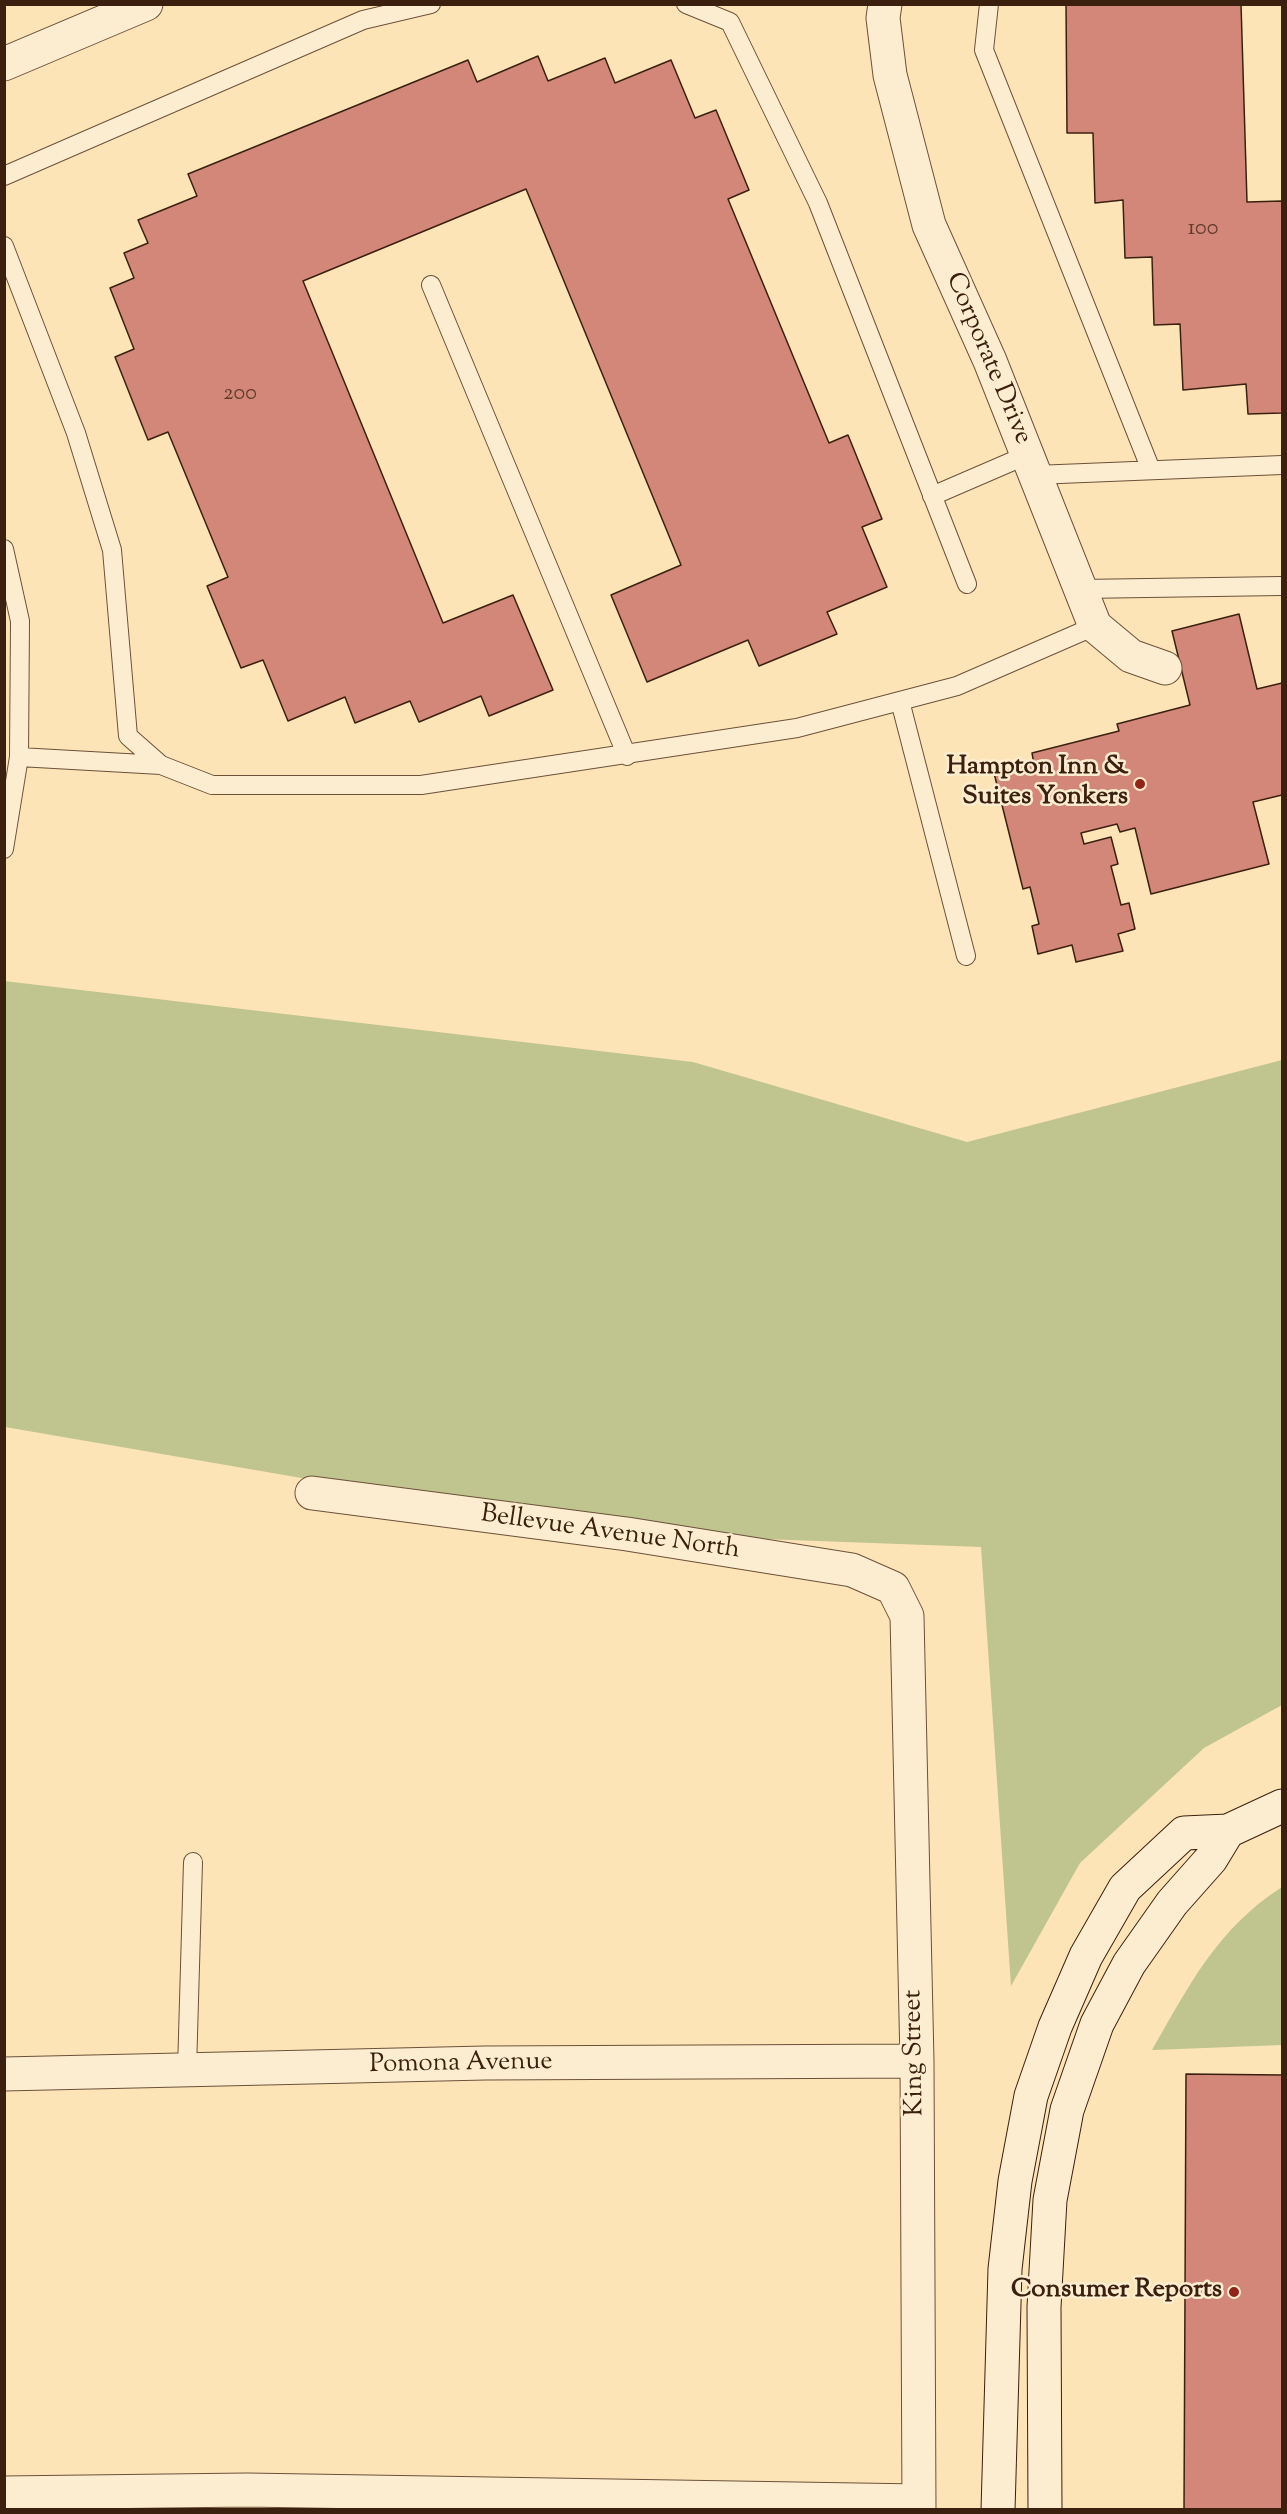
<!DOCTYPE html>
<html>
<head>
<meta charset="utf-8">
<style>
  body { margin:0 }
  #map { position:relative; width:1287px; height:2514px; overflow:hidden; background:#fce4b7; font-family:"Sorts Mill Goudy",serif }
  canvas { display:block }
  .frame { position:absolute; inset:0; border:6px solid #3b200f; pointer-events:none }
</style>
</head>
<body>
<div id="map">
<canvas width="1287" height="2514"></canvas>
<div class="frame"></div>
</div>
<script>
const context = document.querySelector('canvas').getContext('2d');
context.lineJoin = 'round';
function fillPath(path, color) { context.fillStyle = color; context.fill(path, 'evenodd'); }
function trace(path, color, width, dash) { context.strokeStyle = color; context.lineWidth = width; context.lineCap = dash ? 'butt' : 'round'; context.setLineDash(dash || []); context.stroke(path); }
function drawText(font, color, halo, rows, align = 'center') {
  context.font = font + ' "Sorts Mill Goudy",serif'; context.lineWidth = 5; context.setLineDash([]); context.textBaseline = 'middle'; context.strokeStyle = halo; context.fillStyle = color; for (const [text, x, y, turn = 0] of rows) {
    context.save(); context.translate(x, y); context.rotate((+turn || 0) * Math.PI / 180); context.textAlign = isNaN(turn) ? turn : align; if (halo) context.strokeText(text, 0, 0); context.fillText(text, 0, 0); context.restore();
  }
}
const green = new Path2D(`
  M4,981L693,1062L967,1142L1282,1060V1705L1204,1748L1080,1863L1011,1986L981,1547L627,1534L5,1427Z
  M1282,1887V2045L1152,2050C1190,1984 1217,1929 1282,1887Z`);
const building = new Path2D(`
  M1066,4H1241L1247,202L1282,201V413L1248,414L1246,384L1183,390L1180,324L1154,325L1152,257L1125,258L1123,200L1095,203L1093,133H1067Z
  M538,56L548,81L605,58L615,83L671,60L695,118L716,110L749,190L728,199L829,443L848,435L882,519L862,527L887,587L827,612L837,634L759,666L748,640L647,682L611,595L681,565L526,189L303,281L443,623L513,595L553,690L489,716L481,696L419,722L410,701L355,723L345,697L288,721L263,660L241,668L207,586L228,577L168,432L148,440L115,357L134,349L110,288L134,278L124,253L148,243L138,220L197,196L188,174L468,60L477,82Z
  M1239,614L1257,689L1282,683V795L1253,802L1269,864L1151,894L1135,828L1120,832L1117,824L1081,833L1084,844L1111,837L1118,864L1111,866L1121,905L1129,903L1135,929L1118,934L1123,951L1076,962L1072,945L1038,954L1032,926L1039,924L1030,887L1023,889L994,773L1034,764L1032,753L1119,731L1117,724L1190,705L1172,631Z
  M1186,2074L1282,2075V2510H1184Z`);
const service = new Path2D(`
  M686,4L730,22L818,203L967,584
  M989,4L984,50L1151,470
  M4,176L363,20L431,4
  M4,246L76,433L112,550L128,736L161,765L212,785H421L797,728L957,686L1095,626
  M431,285L627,756
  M1035,475L1282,465
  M932,496L1027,455
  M4,549L20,621L19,757L161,765
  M1080,589L1282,586
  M900,701L966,956
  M4,849L19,757
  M187,2070L193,1862`);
const minor = new Path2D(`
  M885,4L883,18L890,75L929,225L990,361L1095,626L1131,656L1165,668
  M4,64L146,4
  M312,1493L627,1534L852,1570L893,1588L907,1616L917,2061L919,2510
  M4,2074L485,2063L917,2061
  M4,2493L247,2490L919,2501`);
const secondary = new Path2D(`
  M998,2510L1005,2269L1015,2181L1031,2096L1055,2027L1086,1956L1125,1888L1184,1833L1228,1831L1282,1806
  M1045,2510L1044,2307L1050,2200L1067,2110L1097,2024L1129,1964L1172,1903L1211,1859L1228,1831`);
const markers = [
  [1140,784,6,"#8f2418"],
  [1234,2292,6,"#8f2418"]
];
const numberNames = [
  ["100",1203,230],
  ["200",240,395]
];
const streetNames = [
  ["Corporate Drive",987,359,67],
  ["Bellevue Avenue North",610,1534,8],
  ["King Street",916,2053,-91],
  ["Pomona Avenue",461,2065,-1]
];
const poiNames = [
  ["Hampton Inn &",1128,769],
  ["Suites Yonkers",1128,799],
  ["Consumer Reports",1222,2292]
];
fillPath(green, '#c0c48e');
fillPath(building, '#d28778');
trace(building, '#3b200f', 1.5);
trace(service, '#6b5139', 20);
trace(minor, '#6b5139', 35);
trace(secondary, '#3b200f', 35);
trace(service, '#fdedd0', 18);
trace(minor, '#fdedd0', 33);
trace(secondary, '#fdedd0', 33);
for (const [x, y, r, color] of markers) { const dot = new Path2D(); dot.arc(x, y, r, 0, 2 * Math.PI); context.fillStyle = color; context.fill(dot); trace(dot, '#fdedd0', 2); }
drawText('22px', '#613a29', null, numberNames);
drawText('26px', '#3b200f', '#fdedd0', streetNames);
drawText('bold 26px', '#3b200f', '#fdedd0', poiNames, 'right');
</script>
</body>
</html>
